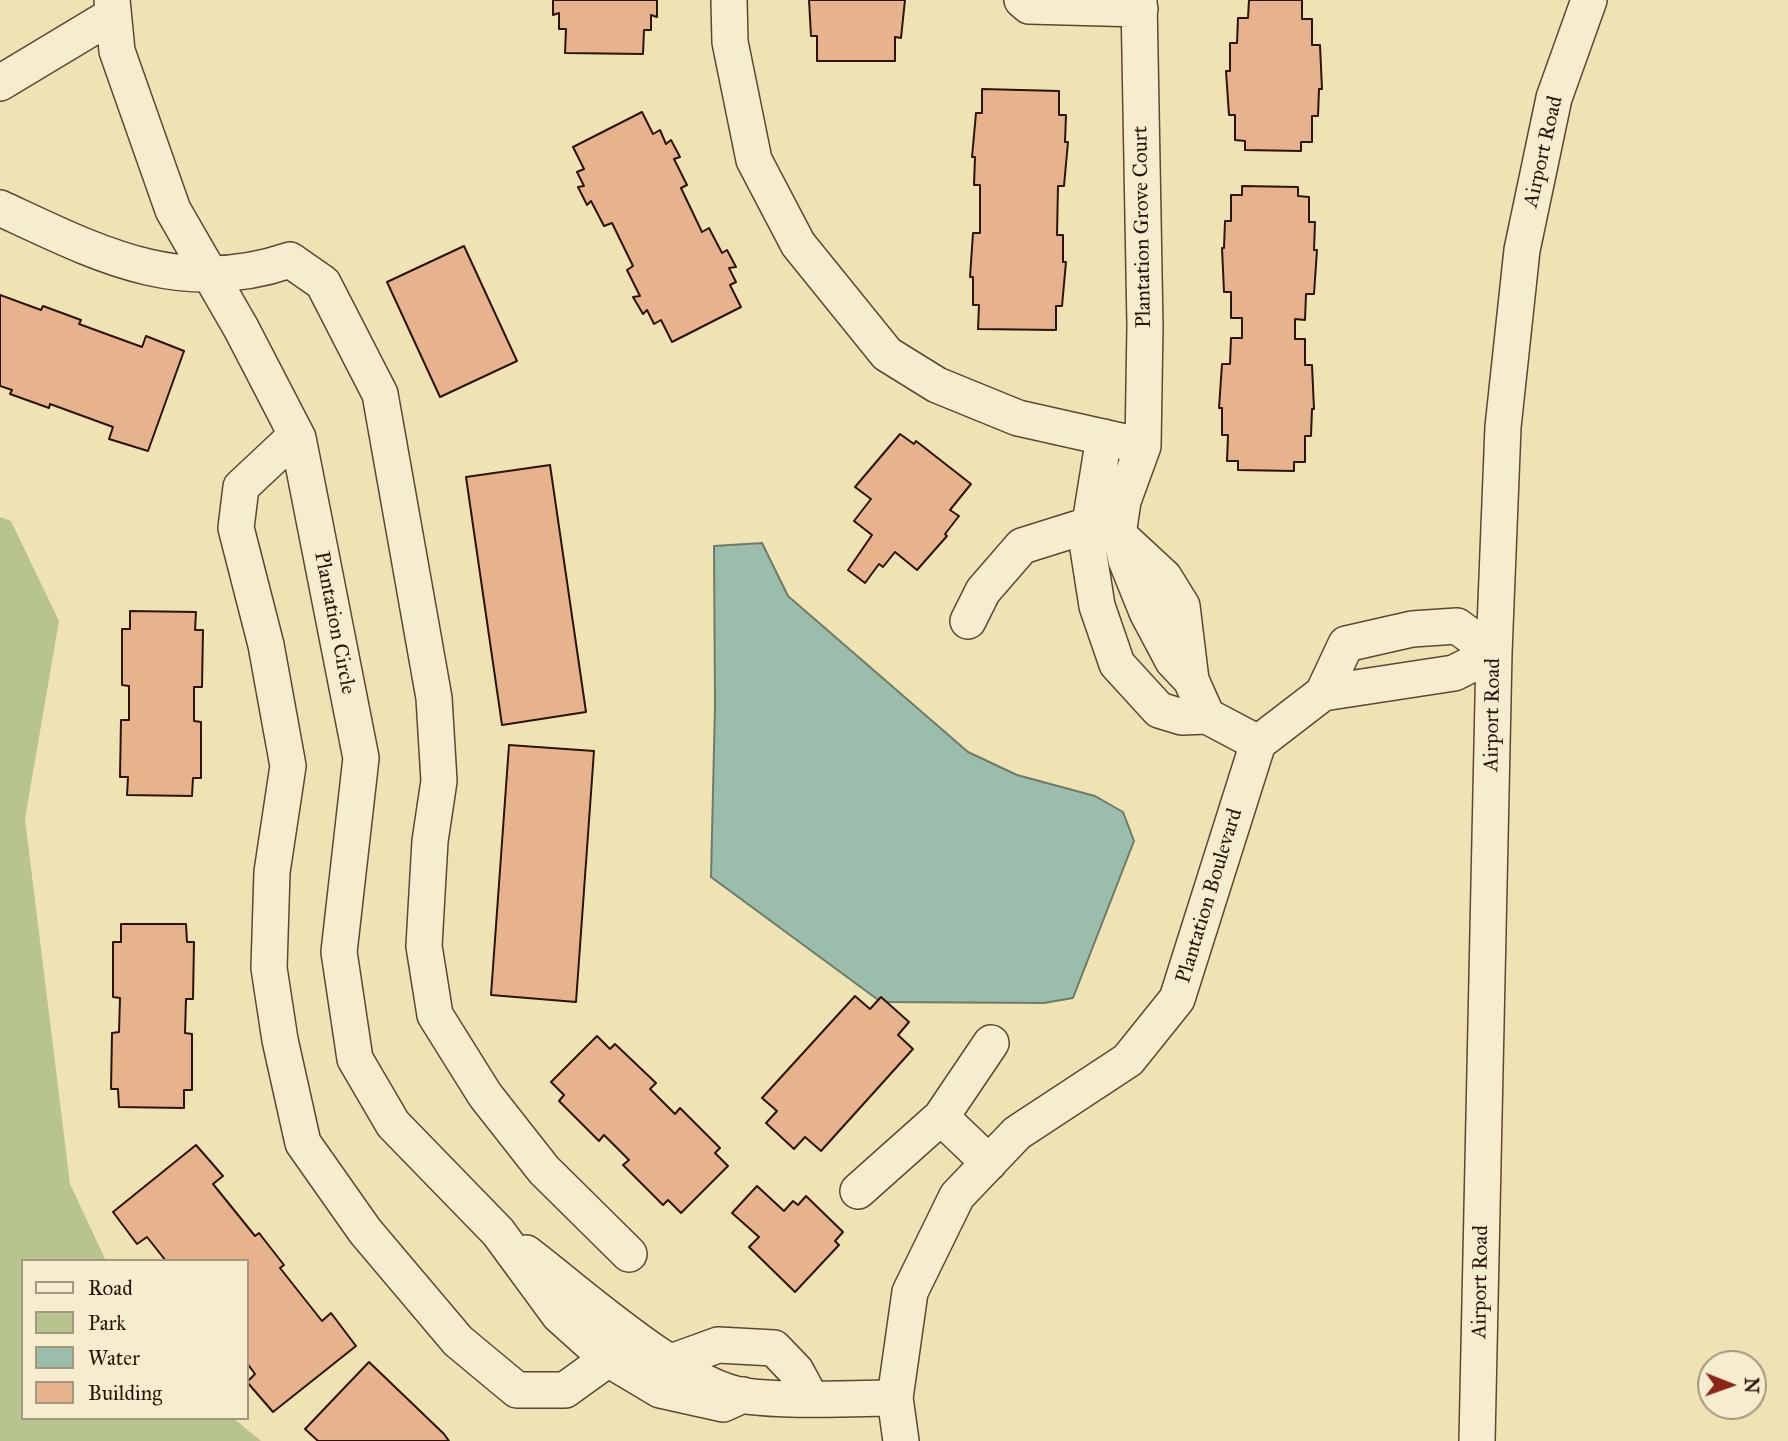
<!DOCTYPE html>
<html>
<head>
<meta charset="utf-8">
<style>
  body { margin:0 }
  #map { position:relative; width:1788px; height:1441px; overflow:hidden; background:#f0e3b3; font-family:"IM FELL Great Primer",serif }
  canvas { display:block }
  .legend { position:absolute; left:21px; top:1259px; width:228px; height:161px; box-sizing:border-box; background:#f5edce; border:2px solid #a4967f; margin:0; padding:9px 12px; list-style:none; font-size:21px; color:#2b1309 }
  .legend li { display:flex; align-items:center; gap:14px; height:35px }
  .legend b { width:35px; border:2px solid #a4967f }
  .north { position:absolute; left:1697px; top:1350px; width:70px; height:70px; box-sizing:border-box; background:#f5edce; border:2px solid #a4967f; border-radius:50%; rotate:91deg; font-size:19px; font-weight:700; line-height:28px; text-align:center; color:#2b1309 }
  .north::after { content:''; display:block; margin:auto; width:24px; height:32px; background:#8f2418; clip-path:polygon(50% 0,100% 100%,50% 72%,0 100%) }
</style>
</head>
<body>
<div id="map">
<canvas width="1788" height="1441"></canvas>
<ul class="legend">
<li><b style="height:9px;background:#f5edce"></b>Road</li>
<li><b style="height:19px;background:#b8c48e"></b>Park</li>
<li><b style="height:19px;background:#9abeab"></b>Water</li>
<li><b style="height:19px;background:#e6b38c"></b>Building</li>
</ul>
<div class="north">N</div>
</div>
<script>
const context = document.querySelector('canvas').getContext('2d');
context.lineJoin = 'round';
function fillPath(path, color) { context.fillStyle = color; context.fill(path, 'evenodd'); }
function trace(path, color, width, dash) { context.strokeStyle = color; context.lineWidth = width; context.lineCap = dash ? 'butt' : 'round'; context.setLineDash(dash || []); context.stroke(path); }
function drawText(font, color, halo, rows, align = 'center') {
  context.font = font + ' "IM FELL Great Primer",serif'; context.lineWidth = 5; context.setLineDash([]); context.textBaseline = 'middle'; context.strokeStyle = halo; context.fillStyle = color; for (const [text, x, y, turn = 0] of rows) {
    context.save(); context.translate(x, y); context.rotate((+turn || 0) * Math.PI / 180); context.textAlign = isNaN(turn) ? turn : align; if (halo) context.strokeText(text, 0, 0); context.fillText(text, 0, 0); context.restore();
  }
}
const green = new Path2D(`
  M0,517L11,521L59,621L25,819L70,1184L106,1261H23V1418H233L261,1441H0Z`);
const water = new Path2D(`
  M762,543L788,596L968,752L1017,775L1095,796L1123,812L1134,841L1073,998L1044,1003L881,1002L711,877L715,706L714,546Z`);
const building = new Path2D(`
  M553,0H657V17L651,15V30H644L643,54L565,53L566,29H559V13L553,15Z
  M809,0H905L901,38L895,37V61H817V36H811Z
  M1249,0H1302V19H1312V45H1320L1322,89H1319L1318,116H1312V142H1301V151L1245,150V141L1235,140V115H1229L1226,71H1230V43H1237L1238,18H1248Z
  M982,89L1059,91V115H1066L1065,142H1068L1064,186H1058L1057,235H1063V262H1066L1062,306H1056V330L978,329L979,305H973V277H970L973,233H980V185H974L975,157H972L976,113H982Z
  M642,112L653,134L660,130L666,144L671,140L680,157L674,159L687,185L681,188L702,232L709,228L722,253L727,250L736,267L729,268L736,282L730,285L741,307L672,342L661,320L654,324L647,310L643,314L633,297L640,296L627,270L633,266L612,223L604,226L591,201L587,205L578,187L584,186L577,172L584,169L573,147Z
  M1242,186L1298,187V196L1309,197V222H1315L1314,250H1317L1314,294H1306L1305,320L1295,319V339H1305V365H1312L1314,409H1312L1311,436H1305V462H1294V471L1238,470V461H1227L1228,435H1222V408H1219L1222,364H1230L1231,338H1242V318H1231V292H1224L1222,248H1224L1225,221H1231V195H1242Z
  M464,246L517,361L440,397L387,282Z
  M0,295L41,310L43,306L81,320L79,324L142,347L146,336L184,351L148,451L109,439L113,427L50,404L49,408L10,394L12,390L0,386Z
  M900,434L914,444L916,441L971,484L950,510L959,516L945,534L947,536L917,570L895,552L883,567L879,564L865,583L848,570L872,535L854,521L871,499L855,487Z
  M550,465L586,712L502,725L466,477Z
  M130,611L196,612L195,630H203L202,687H194V721L201,722V778H193L192,796L127,795L128,777H120L121,720H129V686L122,685V629H130Z
  M509,745L594,751L576,1002L491,995Z
  M121,924H186L187,942H194L193,999H186L185,1033L192,1034V1090H184V1108L119,1107L118,1089H111L112,1033L119,1032L120,998L113,997V942H121Z
  M855,996L870,1009L881,997L909,1022L898,1035L913,1049L821,1151L805,1137L794,1149L766,1123L777,1111L762,1098Z
  M597,1036L610,1049L615,1044L656,1083L650,1089L675,1114L680,1108L720,1148L715,1153L728,1166L681,1213L668,1200L663,1205L623,1165L629,1160L604,1135L599,1141L559,1101L564,1095L551,1082Z
  M196,1145L223,1176L213,1184L255,1236L259,1233L284,1265L280,1268L322,1321L331,1313L356,1346L273,1412L247,1382L255,1374L247,1363V1261H166L147,1237L137,1244L113,1212Z
  M757,1186L784,1211L793,1201L798,1205L806,1196L843,1232L835,1241L839,1245L795,1292L749,1247L759,1237L732,1213Z
  M369,1362L444,1434L449,1441H318L305,1429Z`);
const minor = new Path2D(`
  M112,0L117,51L173,210L241,328L298,438L361,758L339,952L355,1059L393,1124L498,1232L559,1315L608,1359L660,1390L723,1404L743,1395
  M729,0L730,42L754,160L798,244L887,354L937,385L1018,418L1143,446
  M1022,0L1029,6L1140,9
  M1139,0L1145,326L1143,446L1123,501L1119,528L1126,560L1147,612L1173,661L1191,680L1207,716
  M0,83L113,15
  M0,208C97,253 180,298 290,260L323,283L380,394L434,698L439,781L430,841L424,946L435,1015L485,1095L544,1170L629,1254
  M1104,437L1087,542L1097,606L1117,664L1159,710L1182,717L1207,716L1258,743
  M298,438L289,442L241,487L236,528L266,645L288,766L272,872L269,968L280,1040L303,1143L365,1231L458,1341L517,1390H565L608,1359
  M1123,539L1164,577L1182,606L1191,680
  M968,621L983,591L1022,546L1089,525
  M1457,626L1494,653L1454,673L1323,693L1346,644L1412,629Z
  M941,1117L989,1163
  M858,1191L941,1117L991,1043
  M526,1253C579,1293 682,1387 745,1396C794,1402 846,1398 895,1398
  M671,1362L718,1345L774,1348L796,1371L810,1397
  M901,1441L895,1398L910,1292L957,1196L1017,1133L1128,1060L1177,999L1258,743L1323,693
  M1477,1441L1494,653L1503,427L1522,250L1554,98L1589,0`);
const streetNames = [
  ["Airport Road",1544,152,-77],
  ["Plantation Grove Court",1143,227,-91],
  ["Plantation Circle",334,623,79],
  ["Airport Road",1493,715,-89],
  ["Plantation Boulevard",1210,896,-73],
  ["Airport Road",1481,1282,-89]
];
fillPath(green, '#b8c48e');
fillPath(water, '#9abeab');
trace(water, '#6e7a6a', 2);
fillPath(building, '#e6b38c');
trace(building, '#2b1309', 2);
trace(minor, '#5c4734', 38);
trace(minor, '#f5edce', 35);
drawText('21px', '#2b1309', '#f5edce', streetNames);
</script>
</body>
</html>
